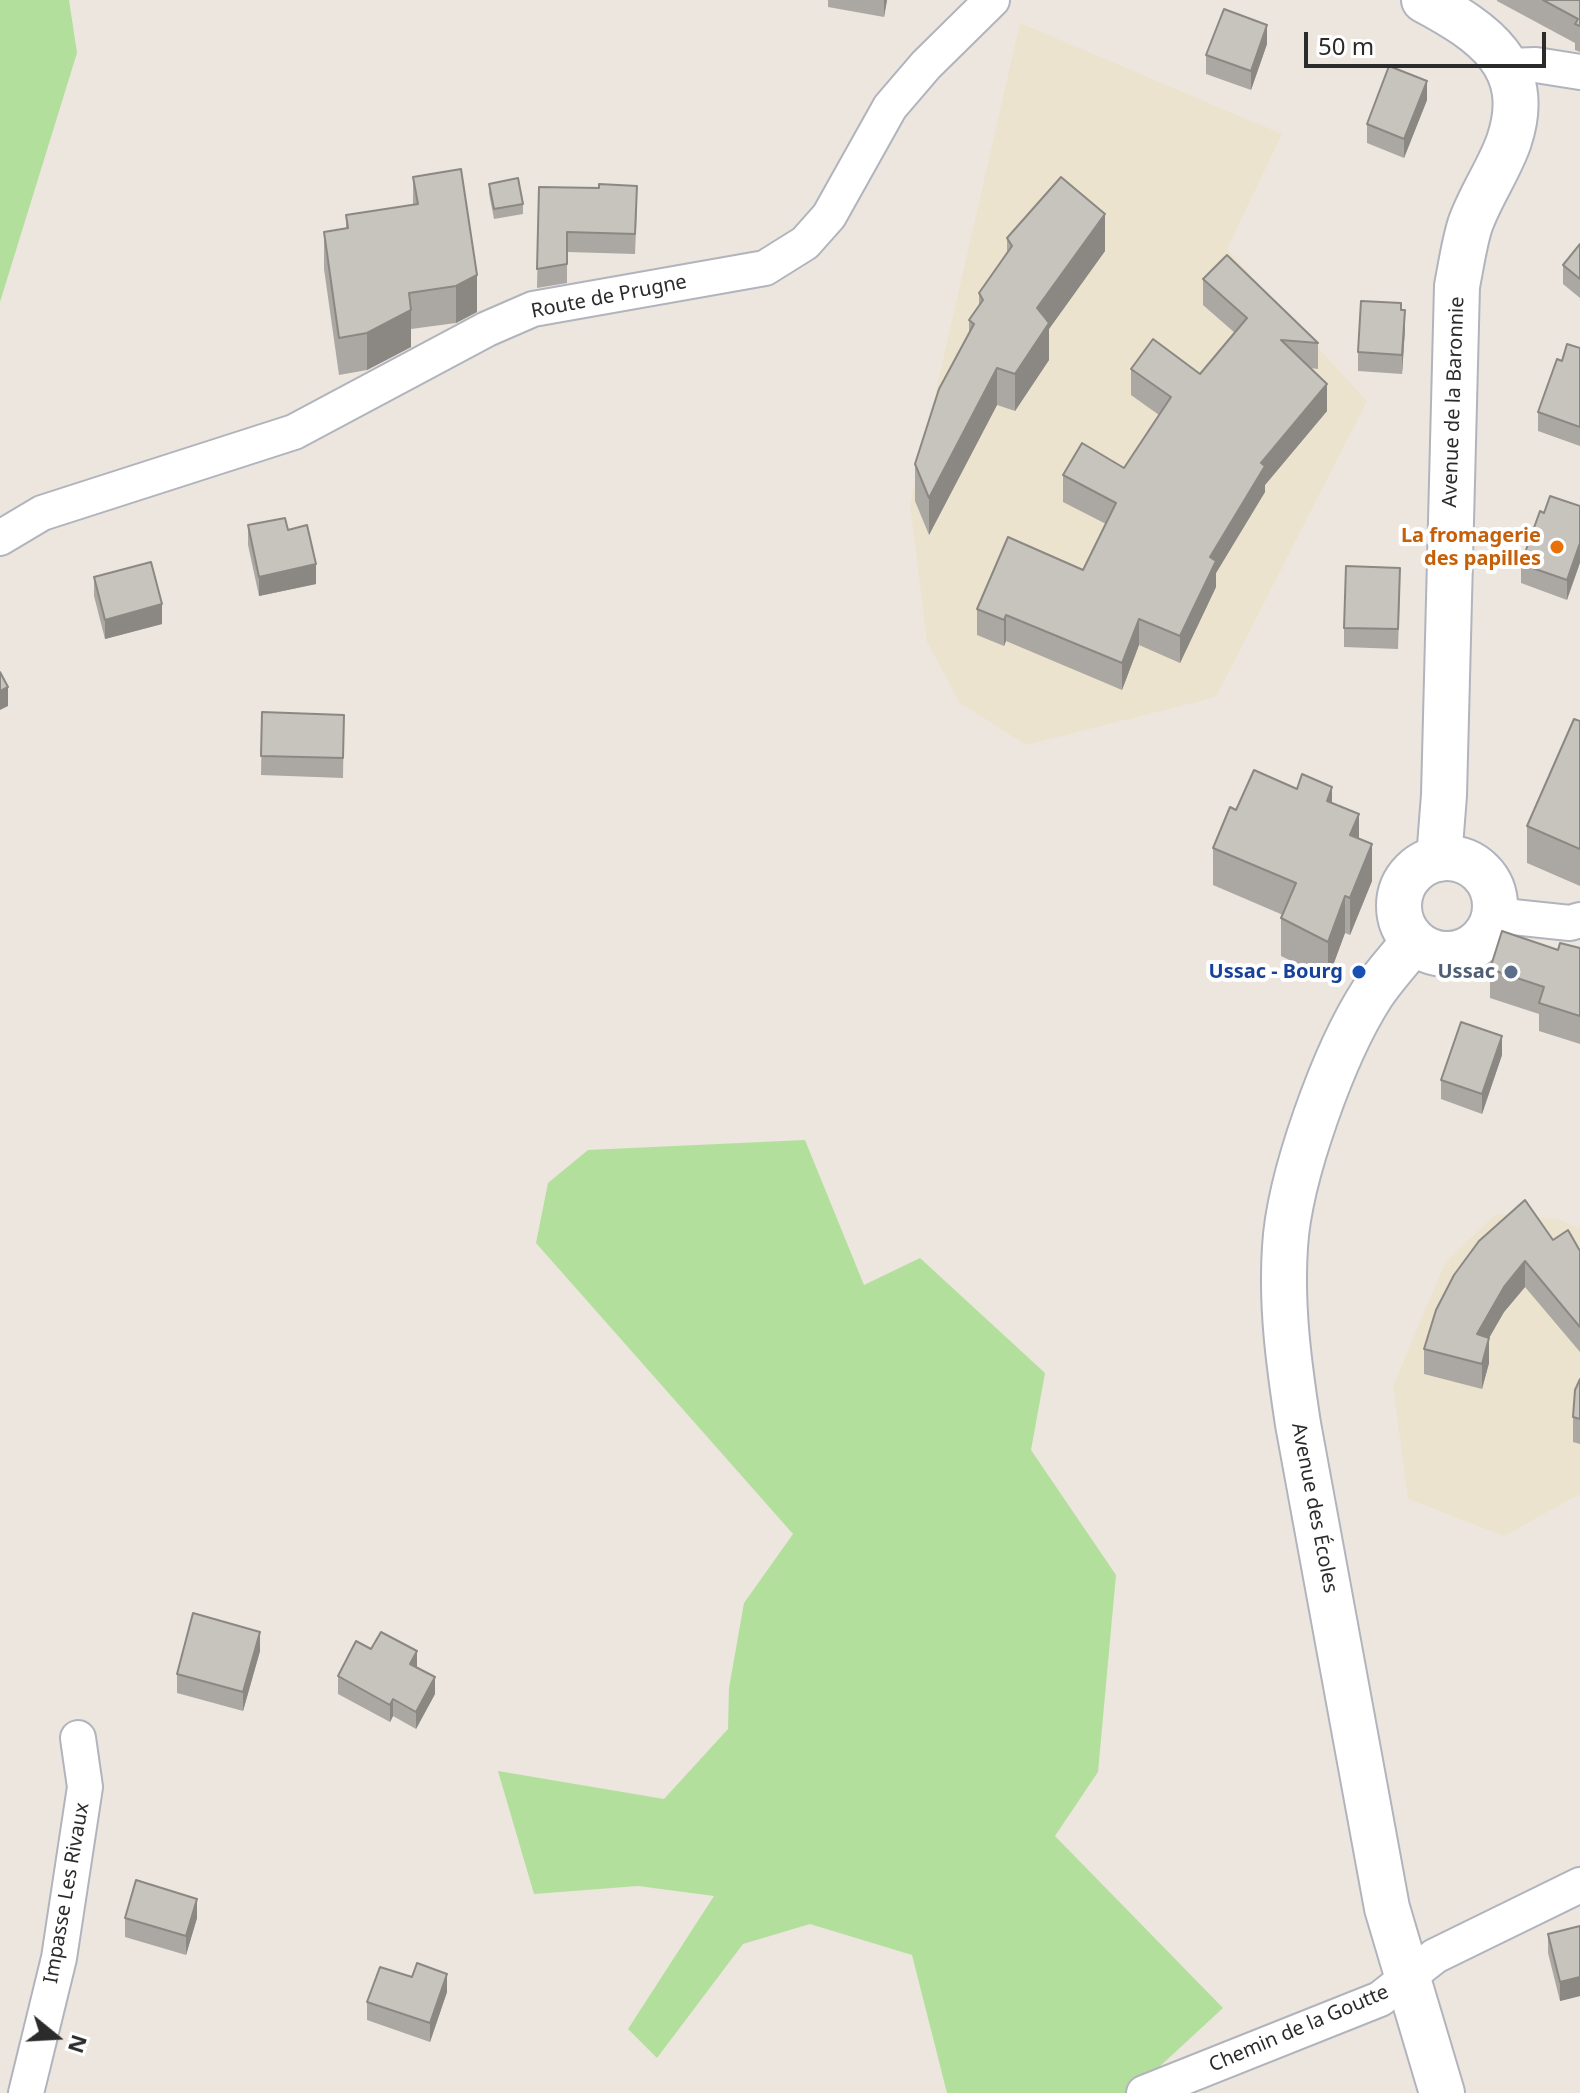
<!DOCTYPE html>
<html>
<head>
<meta charset="utf-8">
<style>
  body { margin:0 }
  #map { position:relative; width:1580px; height:2093px; overflow:hidden; background:#ece6de; font-family:"Noto Sans",sans-serif }
  canvas { display:block }
  .north { position:absolute; left:16px; top:1997px; width:80px; height:80px; -webkit-text-stroke:6px #fff; paint-order:stroke; rotate:108deg; font-size:22px; font-weight:700; line-height:32px; text-align:center; color:#2b2b2b }
  .north::after { content:''; display:block; margin:auto; width:28px; height:36px; background:#2b2b2b; clip-path:polygon(50% 0,100% 100%,50% 72%,0 100%) }
  .scale { position:absolute; left:1304px; top:32px; width:242px; height:36px; box-sizing:border-box; border:4px solid #2b2b2b; border-top:0; padding-left:10px; font-size:24px; line-height:28px; white-space:nowrap; color:#2b2b2b; -webkit-text-stroke:6px #fff; paint-order:stroke }
</style>
</head>
<body>
<div id="map">
<canvas width="1580" height="2093"></canvas>
<div class="north">N</div>
<div class="scale">50 m</div>
</div>
<script>
const context = document.querySelector('canvas').getContext('2d');
context.lineJoin = 'round';
function fillPath(path, color) { context.fillStyle = color; context.fill(path, 'evenodd'); }
function trace(path, color, width, dash) { context.strokeStyle = color; context.lineWidth = width; context.lineCap = dash ? 'butt' : 'round'; context.setLineDash(dash || []); context.stroke(path); }
function drawText(font, color, halo, rows, align = 'center') {
  context.font = font + ' "Noto Sans",sans-serif'; context.lineWidth = 8; context.setLineDash([]); context.textBaseline = 'middle'; context.strokeStyle = halo; context.fillStyle = color; for (const [text, x, y, turn = 0] of rows) {
    context.save(); context.translate(x, y); context.rotate((+turn || 0) * Math.PI / 180); context.textAlign = isNaN(turn) ? turn : align; if (halo) context.strokeText(text, 0, 0); context.fillText(text, 0, 0); context.restore();
  }
}
const education = new Path2D(`
  M1020,23L1282,134L1227,249L1367,401L1216,697L1026,745L960,703L927,642L910,504Z
  M1496,1214L1557,1219L1580,1228V1494L1504,1536L1408,1499L1393,1386L1446,1261Z`);
const green = new Path2D(`
  M0,0H69L77,53L0,302Z
  M805,1140L864,1285L920,1258L1045,1373L1031,1450L1116,1575L1098,1772L1055,1836L1223,2008L1131,2093H947L912,1955L810,1924L743,1944L657,2058L628,2029L714,1896L638,1886L534,1894L498,1771L664,1799L728,1729L729,1688L744,1603L793,1534L536,1243L548,1183L588,1150Z`);
const street = new Path2D(`
  M1508,66L1536,65L1580,72
  M0,538L42,513L294,432L487,329L533,309L765,268L805,243L829,216L890,107L926,65L992,0
  M1494,915L1570,923L1580,920
  M26,2093L59,1958L85,1787L78,1738
  M1144,2093L1380,1999L1435,1956L1580,1885`);
const secondary = new Path2D(`
  M1424,0C1484,32 1534,66 1509,141C1499,170 1480,196 1470,225C1464,244 1461,266 1457,286L1444,795L1439,859
  M1399 906a48 48 0 1 1 96 0a48 48 0 1 1-96 0Z
  M1414,941C1400,959 1384,976 1372,994C1334,1053 1289,1177 1285,1247C1281,1307 1289,1365 1298,1424L1387,1908L1442,2093`);
const wall = new Path2D(`
  M828,0H887L884,17L828,7Z
  M1497,0H1580V52L1575,50V43L1497,1Z
  M1267,44L1251,90L1206,74V55Z
  M1427,100L1404,158L1367,143V124Z
  M413,177L477,312L456,323L411,329V347L367,370L339,375L324,269V232L346,229V215L413,205Z
  M489,184L523,204V214L494,219L489,193Z
  M539,187L637,205L635,254L567,252V283L537,288Z
  M1007,238L1105,251L1049,329V360L1015,411L997,405L929,535L915,501V464L969,332V320L979,307V293L1007,254Z
  M1580,244V298L1563,284V265Z
  M1203,279L1318,343V369L1310,368L1327,411L1265,485V492L1216,573V587L1180,663L1139,645L1122,690L1006,641L1004,646L977,635V609L1083,570L1106,524L1063,502V475L1124,468L1159,415L1131,395V369L1200,374L1235,333L1203,305Z
  M1401,310L1405,329L1402,374L1358,371V352Z
  M1580,348V446L1538,431V412L1562,361Z
  M1580,506L1567,600L1521,583V564L1544,513Z
  M248,525L288,530L316,584L259,596L248,545Z
  M94,577L162,624L105,639L94,596Z
  M1400,587L1398,649L1344,647V628Z
  M262,712L344,715L343,778L261,775Z
  M1580,721V886L1527,863V826Z
  M1332,803L1359,838L1372,881L1350,935L1345,933L1328,979L1281,956V918L1283,915L1213,885V848L1236,810Z
  M1580,948V1044L1539,1031V1014L1490,998V969L1558,950Z
  M1502,1055L1482,1114L1441,1099V1080Z
  M1553,1240L1580,1251V1352L1525,1287L1504,1312L1489,1338V1363L1482,1389L1424,1374V1349L1436,1310Z
  M1580,1379V1444L1573,1442V1417Z
  M371,1649L417,1667L435,1694L416,1729L393,1716L390,1722L338,1694V1676Z
  M260,1651L243,1711L177,1693V1674Z
  M125,1918H197L186,1955L125,1937Z
  M1580,1926V1996L1560,2001L1548,1953V1934Z
  M412,1977L447,1992L430,2042L367,2020V2002Z`);
const shadedWall = new Path2D(`
  M884,0H887L884,17Z
  M1267,25V44L1251,90V71Z
  M1427,81V100L1404,158V139Z
  M1105,214V251L1049,329V360L1015,411V374L1037,308Z
  M477,275V312L456,323V286Z
  M411,310V347L367,370V333Z
  M1405,310V329L1402,374V355Z
  M997,368V405L929,535V498Z
  M1327,384V411L1265,485V492L1216,573V587L1180,663V636L1210,557L1261,463Z
  M1580,543V563L1567,600V580Z
  M316,564V584L259,596V577Z
  M162,604V624L105,639V620Z
  M1006,615V641L1004,646V620Z
  M1139,619V645L1122,690V663Z
  M8,687V706L0,710V691Z
  M1332,787V824L1327,801Z
  M1359,814V851L1350,835Z
  M1372,844V881L1350,935V898Z
  M1345,896V933L1328,979V942Z
  M1502,1036V1055L1482,1114V1094Z
  M1525,1261V1287L1504,1312L1489,1338V1363L1482,1389V1364L1477,1334L1504,1287Z
  M260,1632V1651L243,1711V1692Z
  M417,1651V1668L410,1664Z
  M435,1677V1694L416,1729V1712Z
  M393,1699V1716L390,1722V1705Z
  M197,1899V1918L186,1955V1936Z
  M447,1974V1992L430,2042V2023Z
  M1580,1977V1996L1560,2001V1982Z`);
const building = new Path2D(`
  M1543,0H1580V26L1575,24L1578,19Z
  M1224,9L1267,25L1251,71L1206,55Z
  M1389,66L1427,81L1404,139L1367,124Z
  M461,169L477,275L456,286L409,293L411,310L367,333L339,338L324,232L348,228L346,215L418,204L413,177Z
  M1061,177L1105,214L1037,308L1049,323L1015,374L997,368L929,498L915,464L939,389L974,324L969,320L983,300L979,293L1012,246L1007,238Z
  M518,178L523,204L494,209L489,184Z
  M599,184L637,186L635,234L567,232V264L537,269L539,187L599,188Z
  M1580,244V279L1563,265Z
  M1227,255L1318,343L1281,340L1327,384L1261,463L1265,466L1210,557L1216,561L1180,636L1139,619L1122,663L1006,615L1004,620L977,609L1008,537L1083,570L1116,503L1063,475L1082,443L1124,468L1171,397L1131,369L1153,339L1200,374L1247,318L1203,279Z
  M1361,301L1401,303V310H1405L1402,355L1358,352Z
  M1567,344L1580,348V427L1538,412L1557,359L1562,361Z
  M1550,496L1580,506V543L1567,580L1521,564L1540,511L1544,513Z
  M285,518L288,530L307,525L316,564L259,577L248,525Z
  M151,562L162,604L105,620L94,577Z
  M1346,566L1400,568L1398,629L1344,628Z
  M0,672L8,687L0,691Z
  M262,712L344,715L343,758L261,756Z
  M1574,719L1580,721V849L1527,826Z
  M1254,770L1297,789L1302,774L1332,787L1327,801L1359,814L1350,835L1372,844L1350,898L1345,896L1328,942L1281,918L1296,883L1213,848L1230,807L1236,810Z
  M1502,931L1558,950L1560,943L1580,948V1016L1539,1003L1544,987L1490,969Z
  M1461,1022L1502,1036L1482,1094L1441,1080Z
  M1525,1200L1553,1240L1568,1230L1580,1251V1327L1525,1261L1504,1287L1477,1334L1489,1338L1482,1364L1424,1349L1436,1310L1454,1275L1479,1241Z
  M1580,1379V1419L1573,1417L1575,1390Z
  M193,1613L260,1632L243,1692L177,1674Z
  M381,1632L417,1651L410,1664L435,1677L416,1712L393,1699L390,1705L338,1676L356,1641L371,1649Z
  M136,1880L197,1899L186,1936L125,1918Z
  M1580,1926V1977L1560,1982L1548,1934Z
  M417,1963L447,1974L430,2023L367,2002L380,1967L412,1977Z`);
const markers = [
  [1557,547,8,"#e8710a"],
  [1359,972,8,"#1a4fb4"],
  [1511,972,8,"#5c6f8a"]
];
const streetNames = [
  ["Route de Prugne",609,297,-11],
  ["Avenue de la Baronnie",1454,402,-88],
  ["Avenue des Écoles",1314,1508,79],
  ["Impasse Les Rivaux",67,1893,-80],
  ["Chemin de la Goutte",1299,2029,-23]
];
const foodNames = [
  ["La fromagerie",1541,536],
  ["des papilles",1541,559]
];
const transitNames = [
  ["Ussac - Bourg",1343,972]
];
const serviceNames = [
  ["Ussac",1495,972]
];
fillPath(education, '#ece3ce');
fillPath(green, '#b3df9d');
trace(street, '#b1b4bd', 38);
trace(secondary, '#b1b4bd', 48);
trace(street, '#fff', 34);
trace(secondary, '#fff', 44);
fillPath(wall, '#aba8a3');
fillPath(shadedWall, '#8b8884');
fillPath(building, '#c7c3bd');
trace(building, '#8b8884', 2);
for (const [x, y, r, color] of markers) { const dot = new Path2D(); dot.arc(x, y, r, 0, 2 * Math.PI); context.fillStyle = color; context.fill(dot); trace(dot, '#fff', 3); }
drawText('20px', '#2b2b2b', '#fff', streetNames);
drawText('bold 20px', '#c56008', '#fff', foodNames, 'right');
drawText('bold 20px', '#164399', '#fff', transitNames, 'right');
drawText('bold 20px', '#4e5e75', '#fff', serviceNames, 'right');
</script>
</body>
</html>
